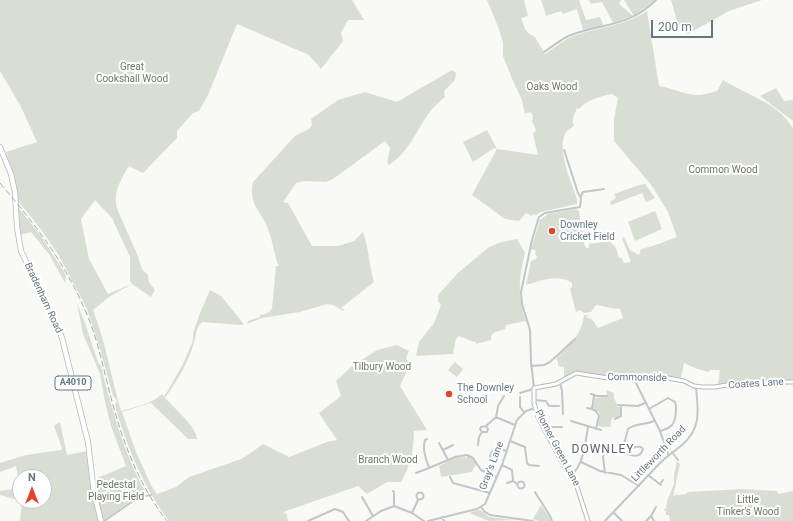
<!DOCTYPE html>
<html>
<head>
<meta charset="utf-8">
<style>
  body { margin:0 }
  #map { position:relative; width:793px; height:521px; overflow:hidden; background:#f9f9f6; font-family:Roboto,sans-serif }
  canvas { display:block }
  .north { position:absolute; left:12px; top:469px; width:40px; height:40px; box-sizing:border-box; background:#fff; border:1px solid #c1c9cd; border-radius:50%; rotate:0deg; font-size:11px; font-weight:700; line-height:16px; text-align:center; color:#647881 }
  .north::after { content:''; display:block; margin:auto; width:14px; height:18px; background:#e2432d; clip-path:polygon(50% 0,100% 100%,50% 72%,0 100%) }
  .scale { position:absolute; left:651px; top:20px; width:62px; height:18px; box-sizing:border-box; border:2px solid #647881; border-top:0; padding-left:5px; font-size:12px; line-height:14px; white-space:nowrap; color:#647881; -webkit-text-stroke:3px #fff; paint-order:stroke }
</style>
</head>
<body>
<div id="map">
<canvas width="793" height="521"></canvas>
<div class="north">N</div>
<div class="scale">200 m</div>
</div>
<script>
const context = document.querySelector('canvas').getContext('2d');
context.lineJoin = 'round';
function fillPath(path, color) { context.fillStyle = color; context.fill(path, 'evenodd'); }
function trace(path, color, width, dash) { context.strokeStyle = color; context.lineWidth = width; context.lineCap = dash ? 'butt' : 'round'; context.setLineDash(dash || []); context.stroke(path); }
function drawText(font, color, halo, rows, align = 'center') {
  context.font = font + ' Roboto,sans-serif'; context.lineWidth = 4; context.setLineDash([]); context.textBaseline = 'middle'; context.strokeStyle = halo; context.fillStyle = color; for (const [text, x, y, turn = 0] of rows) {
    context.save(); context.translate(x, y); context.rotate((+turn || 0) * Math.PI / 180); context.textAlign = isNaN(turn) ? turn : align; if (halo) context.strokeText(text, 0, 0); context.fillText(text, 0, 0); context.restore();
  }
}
const green = new Path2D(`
  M0,0H352L364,20H348L341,33L343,41L321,69L309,55L237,24L208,95L199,111L193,113L177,131V138L143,173L129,166C120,181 112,194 118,211L137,254L142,269L148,275L149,282L155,290L151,297L132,284L109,297L93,310C106,343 111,377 121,411C135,407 152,404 162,394L164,396L167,392L183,364L193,340V333L200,313L210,290L221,296L243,323L244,325H241L202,322C196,327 196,335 194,342C189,362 177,381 165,398C173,407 197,427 197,439H188L151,403L122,412L136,452L151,485L157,494L176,487L189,477L241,459L249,454L263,444L289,457L327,442L337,440L319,413L341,396L336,381L351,367L377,350L397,345L409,351L406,359L411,362L400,386L427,430L414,431C413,453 412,462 401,482H387L367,494L358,486L286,511L281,515L285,513L287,515V517L288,521H169C145,490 127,447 116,409L115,404L117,402L116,399L113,396L100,349L87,309L58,254L40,228L18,201L13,172L6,152L37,142L21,107L0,71ZM95,200L112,218L130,257V281L132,284L108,294L89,259L81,219Z
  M487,0H524L528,16L521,18L525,29L528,33L535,37L545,54C553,49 562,41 571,37C596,27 624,27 647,11L659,86C674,88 686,96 701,95C707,94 712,92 717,91L723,80C746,95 780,103 793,129V380L752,381L741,380L718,386L720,370H710L709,372L697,369L684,363L681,378L656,376L610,377L578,371L573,372L564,377V367L558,366V362L556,359C569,345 582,335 584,315H592L587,316L586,317L592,319L598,328L623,318L620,309C612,309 604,306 596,305L591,312L584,313L580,310L576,312L570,289L572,287V283C558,273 540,281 526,285L531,261L536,259L537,257L535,253L536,251L531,249L540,220L548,214L576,209L579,211L581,228L585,234C583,238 583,244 586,248H589V244L610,241L616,248L619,258L621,257L624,263L631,262L622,238L624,237L630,250L639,255L641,249L653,246L677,237L668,212L652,186L614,141V119L618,98L612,94C598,97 589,99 579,109L577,108C575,114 571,119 574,126C572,128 569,129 567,131C555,146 571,181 577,199V204L541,212L536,215L533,214L532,216L526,213L519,221L505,219L472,195L497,149L494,148L473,162L463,142L487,130L497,149L538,155L533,134L536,130L532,121L533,116L531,112L525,114L522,100L513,81L503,56V43L499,29Z
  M541,0H579L586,20L600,17L604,26L583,30L577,9L563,14L561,11L546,16Z
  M589,0H621L619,4L633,16L613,23L602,2L591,4Z
  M624,0H655L634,16Z
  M671,0H762L729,11L688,34L677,21Z
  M452,70L456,73L455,80L444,91L445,97C439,102 433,107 429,113C417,130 408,153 389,165L387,163L390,148L385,141L333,179L326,182L305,181L296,183L283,202L288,203L312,246H338L354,241L363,232C369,248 369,266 374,282L341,308L344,309L343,311L333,305L327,304L300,312L262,318L247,324L248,321L260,317V315C266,314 269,313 272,308L276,266H279L277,262C274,251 272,240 268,229C261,210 248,205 253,182L295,136L309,129L312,125L311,119L338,100L365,92L397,102Z
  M776,88L784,101L793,100V121L760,96Z
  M645,184L655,198L646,202L642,193L611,205L610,202L616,198L614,194L639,185Z
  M19,208L41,236L63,270L66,276L65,283L49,254L31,232L20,235Z
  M655,211L662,229L635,241L628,222Z
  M517,239L525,253C519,279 517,294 526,321L506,325L505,329C500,331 494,331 491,336V340L476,344V341L474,342L459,336L456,339L453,354L416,356L419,342L434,323L441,305L438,301V295L458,273L489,247L502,242Z
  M77,303L85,323L99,365L100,363C112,408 123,452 146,493L140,494L104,520L101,515L95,479L126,466L111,426L105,402L100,374L83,334Z
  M455,362L463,369L457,377L448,370Z
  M606,390L614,393V398L617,404V407H620V415L617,417L612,418L610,427H603L598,426L600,416L599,412L593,408L595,398L606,397L607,394Z
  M60,422L67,455L87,451L92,489L98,521H20L22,501H44V477H20V488L16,466L0,472V463L26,455L61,450L62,448L54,426Z
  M467,456C472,457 475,460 476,465L473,469L472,472L441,477L439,466C447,462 458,454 467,458Z
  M677,461L680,464L673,497L675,495L686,494L688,492L742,489L777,491L778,494L793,491V521H670L669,515H666V511L664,510V509H666L667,501L674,484V475Z
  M13,489H20V498C14,501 7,496 0,495V491Z
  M541,505L549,517L551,521H539L533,519Z
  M479,510L482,511L489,517L515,520L489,521L469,513Z`);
const street = new Path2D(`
  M544,52C553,46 561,39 571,35C603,23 629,27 656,0
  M581,196L583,192L604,189
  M531,366L544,365L550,362L575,339
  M634,379L660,431L668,454
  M560,382L562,391L563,414
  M534,388L531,362L530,330L522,304L521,292L532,240L539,217L545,213L580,207L581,198L578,193L564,150
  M520,393L533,389
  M591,394L597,396H607
  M594,396L592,409L596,411L599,416L596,429
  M520,397V407L524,412
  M534,400L546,401L549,406H559
  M618,405L638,406L645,403
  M587,408L592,409
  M649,409L668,398L675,402C677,407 676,420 672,425C669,428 664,430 660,431
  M496,418L498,406L504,396
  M615,419L621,416V406
  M571,421L601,430
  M545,431L551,427H562
  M482,432L480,429L481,427L486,426
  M427,439L425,440C422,451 426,458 429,468L455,457L467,455L473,458L481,470L496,477
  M510,441L525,447L527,463L529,465L539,466
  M439,443L448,460
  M478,445L479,437L482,432H487L488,429L486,426L495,418H498L515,425
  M624,445L630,448C635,448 639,444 643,449C640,460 630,455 622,452L628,429C634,423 646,425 654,421
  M443,450L453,445
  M616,451L622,452
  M672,452L678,460
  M490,457L491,453L495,448L507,451
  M581,462L600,471L621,475L639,486
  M502,465L512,470L513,481L517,484
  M416,473L429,468
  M605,473L603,457L606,448
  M648,475L661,485
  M571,476C584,463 585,444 588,427
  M450,477L453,483L490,493
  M517.5 485a3.5 3.5 0 1 1 7 0a3.5 3.5 0 1 1-7 0Z
  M507,483L513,481
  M660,484L663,480
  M393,491L394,492V506
  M535,492L550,516L552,521
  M416.5 496a3.5 3.5 0 1 1 7 0a3.5 3.5 0 1 1-7 0Z
  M362,497L373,516
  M481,507L485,512L490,515L533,521
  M412,513L418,500
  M614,513L622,521
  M651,516L656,507
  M442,517L444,521
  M104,521L139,497L151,495
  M308,521L335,509L343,512L349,521
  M366,521L381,511L394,506L412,513L424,521
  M428,521L477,509L485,504L502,465L517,420L526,411L535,408
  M605,521L660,463C667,456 675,451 682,445C702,428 698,409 696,387
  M646,521L651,516L654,521`);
const secondary = new Path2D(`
  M588,521L577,487L564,466L538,417L534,403V388L556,384L576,373L608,378H668L684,381L694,386L702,387H715L744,382L758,384L768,382H793`);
const highway = new Path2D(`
  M0,147L11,174L15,192L17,227L21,251L57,325L62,338L88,442L94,493L101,521`);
const rail = new Path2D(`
  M0,183C38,228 68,266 90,322C101,351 106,382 115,412C126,451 142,489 167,521`);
const markers = [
  [552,231,4,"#e2432d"],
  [449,394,4,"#e2432d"]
];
const shields = [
  [73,383,36]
];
const shieldNames = [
  ["A4010",73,383]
];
const parkNames = [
  ["Great",132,67],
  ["Cookshall Wood",132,79],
  ["Oaks Wood",552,87],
  ["Common Wood",723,170],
  ["Tilbury Wood",382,367],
  ["Branch Wood",388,460],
  ["Pedestal",116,485],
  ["Playing Field",116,497],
  ["Little",748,500],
  ["Tinker's Wood",748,512]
];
const poiNames = [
  ["Downley",560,225],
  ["Cricket Field",560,237],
  ["The Downley",457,388],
  ["School",457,400]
];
const streetNames = [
  ["Bradenham Road",43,298,65],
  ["Commonside",637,378,1],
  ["Coates Lane",756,384,-4],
  ["Plomer Green Lane",557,448,62],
  ["Littleworth Road",659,454,-46],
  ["Gray's Lane",492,466,-69]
];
const quarterNames = [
  ["DOWNLEY",603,450]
];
fillPath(green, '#d9ded5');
trace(secondary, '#b2babd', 5);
trace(highway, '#b3b9bc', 6);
trace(street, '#c0c6c9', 2);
trace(secondary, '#fff', 3);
trace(highway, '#fff', 4.5);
trace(rail, '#a1aaae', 1, [6, 3]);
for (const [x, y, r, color] of markers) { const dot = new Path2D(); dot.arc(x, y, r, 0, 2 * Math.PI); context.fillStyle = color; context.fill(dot); trace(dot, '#fff', 1.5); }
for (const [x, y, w] of shields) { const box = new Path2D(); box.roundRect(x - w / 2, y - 7, w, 14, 3); context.fillStyle = '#fff'; context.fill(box); trace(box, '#647881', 1); }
drawText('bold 9px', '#647881', null, shieldNames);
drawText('10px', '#697963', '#fff', parkNames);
drawText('10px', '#647881', '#fff', poiNames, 'left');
drawText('10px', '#647881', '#fff', streetNames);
context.letterSpacing = '1px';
drawText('12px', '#56656c', '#fff', quarterNames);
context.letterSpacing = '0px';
</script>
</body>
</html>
